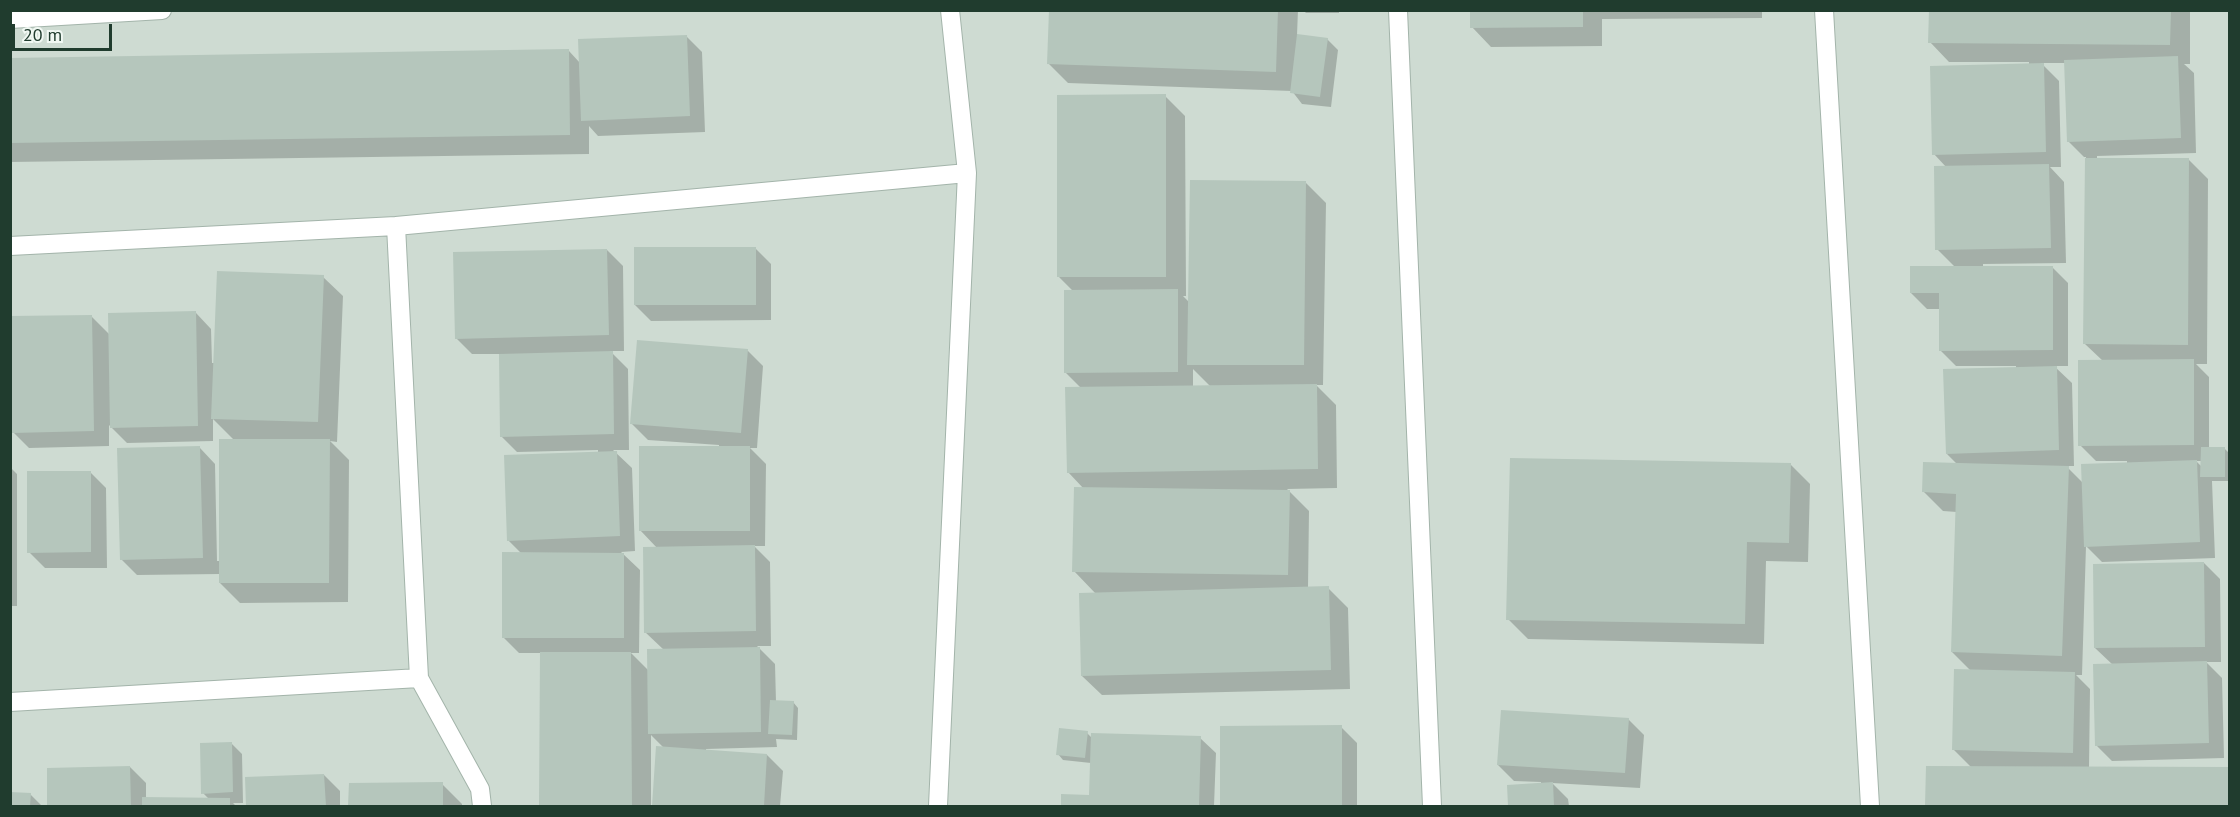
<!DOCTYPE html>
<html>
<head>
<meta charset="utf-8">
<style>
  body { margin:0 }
  #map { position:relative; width:2240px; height:817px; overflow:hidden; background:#e0ece4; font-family:"PT Sans",sans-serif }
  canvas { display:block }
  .frame { position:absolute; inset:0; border:12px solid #203c2e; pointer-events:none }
  .scale { position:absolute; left:12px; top:24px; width:100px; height:27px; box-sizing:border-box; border:3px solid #203c2e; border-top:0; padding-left:8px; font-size:18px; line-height:21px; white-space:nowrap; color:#203c2e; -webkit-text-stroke:4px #f1f8f3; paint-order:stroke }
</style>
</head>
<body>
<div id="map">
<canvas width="2240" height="817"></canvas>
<div class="frame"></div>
<div class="scale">20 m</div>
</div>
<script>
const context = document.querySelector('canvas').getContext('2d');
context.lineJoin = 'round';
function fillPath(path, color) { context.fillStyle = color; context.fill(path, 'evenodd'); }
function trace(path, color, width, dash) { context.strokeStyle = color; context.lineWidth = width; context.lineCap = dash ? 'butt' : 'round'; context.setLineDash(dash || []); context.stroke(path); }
const built = new Path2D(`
  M11,11H2229V806H11Z`);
const shadow = new Path2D(`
  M1051,10H1298L1297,35L1327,39L1338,50L1331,107L1302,104L1292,91L1068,83L1048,63Z
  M1303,10H1339V13H1306Z
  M1472,10H1762V18L1602,19V46L1491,47L1472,27Z
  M1930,10H2190V64H2184L2194,73L2196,153L2097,156V159H2188L2208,179L2207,364H2196L2209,377V449L2224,448L2230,454V481H2212L2215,558L2102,562L2086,546L2082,675H2076L2090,689L2089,768L2230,769V806H1927V767H1971L1953,749L1971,671L1952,652L1957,512L1943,511L1923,491L1958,465L1947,454L2016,368V366H1956L1940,350L1941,309H1927L1911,293L1955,267L1937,249L1947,168L1934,154L2029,65V62H1949L1930,42ZM2041,63H2065L2068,141L2084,157H2086L2085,344L2103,361L2080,445L2096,461H2127V464L2083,483L2066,466H2074L2072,383L2054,366H2068V283L2052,267H1983V264L2066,263L2064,182L2050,167H2061L2059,81ZM2196,461H2202V467Z
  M686,36L702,52L705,132L598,136L589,126V154L10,162V59L569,51L580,63Z
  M1165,96L1185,116L1186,296H1183L1189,302L1306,183L1326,203L1323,385H1316L1336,405L1337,488L1287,489L1309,511L1308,588H1328L1348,608L1350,689L1102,695L1082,676L1096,594L1074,571L1084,489L1068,472L1082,389L1066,373L1073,291L1059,277ZM1193,369L1211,387H1193Z
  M755,248L771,264V320L651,321L635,305Z
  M607,250L623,266L624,351H610L628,369L629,450H613L632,468L635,551L621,552L640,570L639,653H631L649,671L664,650L645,632L658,549L640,530L719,448V445L648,440L632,424L747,350L763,366L757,448H750L766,464L765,546H754L770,562L771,646H757L775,664L776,702H793L798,708L797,740L776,739L777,747L706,749V751L767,755L783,771L780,806H653L658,748H664L651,735V806H541V653H519L503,637L522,554L508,540L598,453V450L517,452L501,436L500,354H472L456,338Z
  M323,277L343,296L337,442L330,441L349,460L348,602L240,603L220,583V574L137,575L121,559L200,448L215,464L217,561H220L235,441L213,419V441L127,443L109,425V446L29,448L11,430L12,449H10V410H13L92,317L110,335L196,313L211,329L212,363H215Z
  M1790,464L1810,484L1808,562L1766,561L1764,644L1528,639L1508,619Z
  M10,467L17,474V606H10Z
  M90,472L106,488L107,568H45L29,552Z
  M2204,563L2220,579L2221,662H2206L2222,678L2224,758L2112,761L2097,746L2113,665L2095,648Z
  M1628,719L1644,735L1640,788L1552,783L1568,799L1569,806H1591H1509L1508,786L1541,784V782L1514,781L1498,765Z
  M1341,727L1357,743V806H1222L1221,728Z
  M1087,733L1092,738H1200L1216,753L1214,806H1062L1063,795L1090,796L1091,763L1063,760L1058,754Z
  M231,743L242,754L243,803H233L236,806H49L48,769L130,767L146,783V799H209L203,793Z
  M324,775L340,791V806H247L246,778Z
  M350,784H442L462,804V806H350Z
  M10,793L30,794L42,806H10Z`);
const building = new Path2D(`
  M1049,10H1278L1276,72L1047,64Z
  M1470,10H1583V27L1470,28Z
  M1929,10H2171L2170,45L1928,43Z
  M1297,34L1328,38L1320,97L1290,93Z
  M687,35L690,116L581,121L578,39Z
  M569,49L570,135L10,143V58Z
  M2178,56L2181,138L2067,142L2064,60Z
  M2044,63L2046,152L1932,155L1930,66Z
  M1166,94V277H1057V95Z
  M2085,158H2189L2188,345L2083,344Z
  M2049,164L2051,248L1935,250L1934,166Z
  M1190,180L1306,181L1304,365H1187Z
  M634,247H756V305H634Z
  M607,249L609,335L455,339L453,252Z
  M1910,266H2053V350L1939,351V293H1910Z
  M217,271L324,275L318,422L211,419Z
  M1178,289V372L1064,373V290Z
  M196,311L198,426L110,428L108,313Z
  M92,315L94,431L12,433L10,316Z
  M637,340L748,349L741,433L630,424Z
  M613,351L614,434L500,437L499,354Z
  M2194,359V445L2078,446V360Z
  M2057,366L2059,450L1946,454L1943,369Z
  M1317,384L1318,469L1067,473L1065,387Z
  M219,439H330L329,583H219Z
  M200,446L203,558L120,560L117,448Z
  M639,446H750V531H639Z
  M2201,447H2225V477H2200Z
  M617,451L620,536L507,541L504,455Z
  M1510,458L1791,463L1789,543L1747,542L1745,624L1506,620Z
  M2197,460L2200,542L2084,547L2081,464Z
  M1923,462L2069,466L2062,656L1951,652L1956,494L1922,492Z
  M27,471H91V552L27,553Z
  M1074,487L1290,490L1288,575L1072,572Z
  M755,545L756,631L644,633L643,547Z
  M502,552L624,553V638H502Z
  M2204,562L2205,647L2094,648L2093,564Z
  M1329,586L1331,670L1081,676L1079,593Z
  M760,647L761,732L648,734L647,649Z
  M540,652H631L632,806H539Z
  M2207,661L2209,743L2095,746L2093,664Z
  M1954,669L2075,672L2073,753L1952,750Z
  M770,700L794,701L792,735L768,734Z
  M1501,710L1629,718L1625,773L1497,765Z
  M1342,725V806H1220V726Z
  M1059,728L1088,731L1085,758L1056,755Z
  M1091,733L1201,736L1199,806H1061V794L1089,795Z
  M232,742L233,792L201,794L200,743Z
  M656,746L767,754L764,806H652Z
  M130,766L131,806H47V768Z
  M1926,766L2230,767V806H1925Z
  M324,774L326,806H246L245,777Z
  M443,782V806H348L349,783Z
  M1553,782L1554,806H1508L1507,785Z
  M10,792L31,793L30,806H10Z
  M142,797L230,798V806H142Z`);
const minor = new Path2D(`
  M1398,10L1432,806
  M1824,10L1870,806
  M10,19L162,10
  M10,246L396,226
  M419,678L480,789L482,806
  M10,702L419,678L396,226L967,173
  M938,806L967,173L950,10`);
fillPath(built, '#cedbd2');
fillPath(shadow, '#0003');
fillPath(building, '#b5c6bc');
trace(minor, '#a3b4aa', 20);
trace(minor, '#fff', 18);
</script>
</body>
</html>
